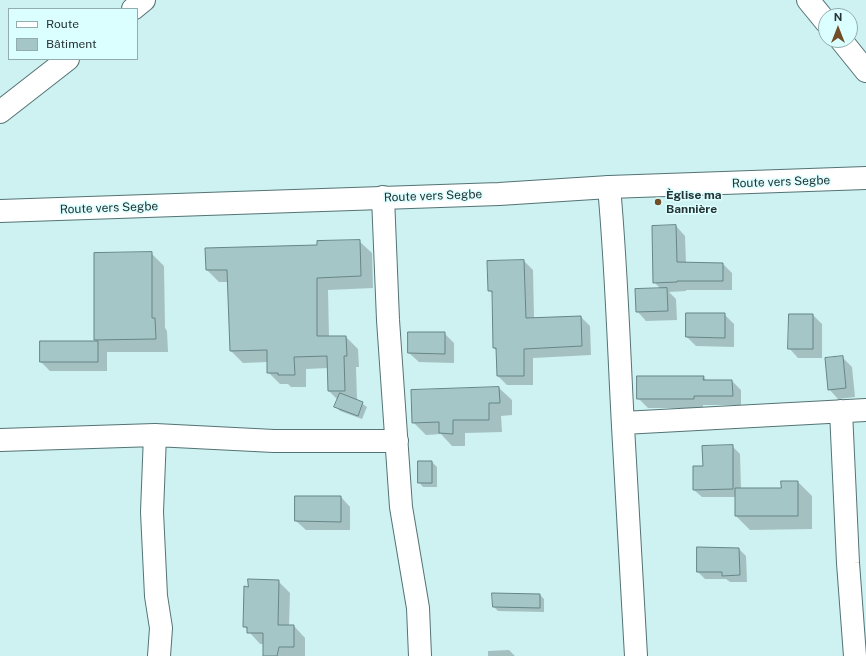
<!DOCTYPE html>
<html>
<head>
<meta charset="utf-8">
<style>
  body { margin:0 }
  #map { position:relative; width:866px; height:656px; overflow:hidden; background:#cef1f1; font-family:"Public Sans",sans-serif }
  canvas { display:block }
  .legend { position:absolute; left:8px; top:8px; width:130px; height:52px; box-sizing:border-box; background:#dbfeff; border:1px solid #93adae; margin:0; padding:5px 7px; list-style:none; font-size:12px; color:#263334 }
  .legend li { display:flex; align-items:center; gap:8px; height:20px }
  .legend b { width:20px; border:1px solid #93adae }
  .north { position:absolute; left:818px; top:8px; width:40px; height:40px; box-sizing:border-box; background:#dbfeff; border:1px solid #93adae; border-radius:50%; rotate:0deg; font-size:11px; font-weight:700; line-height:16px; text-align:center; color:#263334 }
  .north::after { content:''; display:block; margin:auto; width:14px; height:18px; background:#714e27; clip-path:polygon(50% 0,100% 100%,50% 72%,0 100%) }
</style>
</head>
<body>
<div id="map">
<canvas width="866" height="656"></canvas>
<ul class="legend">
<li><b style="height:5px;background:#fff"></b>Route</li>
<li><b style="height:11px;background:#a5c6c6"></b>Bâtiment</li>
</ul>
<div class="north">N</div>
</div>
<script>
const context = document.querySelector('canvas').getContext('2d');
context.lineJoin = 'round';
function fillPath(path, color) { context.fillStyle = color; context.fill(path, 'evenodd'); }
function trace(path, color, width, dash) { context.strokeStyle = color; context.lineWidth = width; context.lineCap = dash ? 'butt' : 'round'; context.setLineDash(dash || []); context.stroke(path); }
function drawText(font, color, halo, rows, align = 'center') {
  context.font = font + ' "Public Sans",sans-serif'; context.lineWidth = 3; context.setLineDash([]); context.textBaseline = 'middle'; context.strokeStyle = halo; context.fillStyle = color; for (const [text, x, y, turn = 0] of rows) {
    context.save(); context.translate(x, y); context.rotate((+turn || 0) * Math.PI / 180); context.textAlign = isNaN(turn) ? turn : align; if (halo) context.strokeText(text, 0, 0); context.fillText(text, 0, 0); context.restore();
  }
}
const shadow = new Path2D(`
  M676,226L685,236L686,263L723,264L732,273V290H686V291L669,292L676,299L677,320L646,321L637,311L661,289L654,282L653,227Z
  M359,241L372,253L373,288L328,290L329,337H346L358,349L359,367H356L357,400L367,407L362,419L340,411L336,407L338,400L329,391L328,368L306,369V387H291L288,384H280L268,372V362L243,363L230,350L228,282H219L207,270L206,249L318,246Z
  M151,253L164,266L165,328L167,331L168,352H107V371H50L41,362L97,342L95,340Z
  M524,261L533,270L534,318L581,317L590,326L591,355L533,358V385H507L498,376L497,351L494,348L493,294L489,290Z
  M687,314H724L734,324V347L696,346L687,337Z
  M813,315L822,324V358H798L789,348Z
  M444,333L454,343V363L419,362L409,353Z
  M843,358L852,367L855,397L838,399L829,389Z
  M704,377L707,381H732L741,390V405H703V408H648L638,398Z
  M499,388L512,400V415L501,416L502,432L465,433V446H452L441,434L426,435L413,422Z
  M732,446L740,454L741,489H782L798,482L812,496V529L750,530L736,516V497H702L694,490L704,467Z
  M419,462H432L437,467V487H423L419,482Z
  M341,497L350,507V530H306L296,521Z
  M698,548L739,549L746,556L747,582H730L726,579H705L698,572Z
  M278,581L290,593L289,626H294L305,638V656H264V644H260L244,626L249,588Z
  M540,595L544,599V612L498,611L494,607Z
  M509,650L515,656H488V651Z`);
const building = new Path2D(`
  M676,225L677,262L723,263V281H677V282L653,283L652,226Z
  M360,240L361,276L317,278V336H346L347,356H344L345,391H328L327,356L294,357L295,375H278V373H267V350L230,351L227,270H206L205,248L317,245V241Z
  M152,252V318H155L156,339L94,340V253Z
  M524,260L526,318L581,316L582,346L524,349V376H497L496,348H493L492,291H488L487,261Z
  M667,288L668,311L636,312L635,289Z
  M686,313H725V338L686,337Z
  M789,314H813V349H788Z
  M408,332H445V354L408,353Z
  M40,341H98V362H40Z
  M843,356L846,388L828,390L825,358Z
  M637,376H704L703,380H732L733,396H694V399H637Z
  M499,387L500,403H489V420H453V434L439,433V422L412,423L411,390Z
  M340,393L363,402L358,416L334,407Z
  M733,445V489L693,490V466H703L702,446Z
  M418,461H432V483H418Z
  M781,481H798V516H735V488H781Z
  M295,496H341V522L295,521Z
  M697,547L739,548L740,575L722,576V572H697Z
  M248,579L279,580L278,625H294V647H279L277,656H263V633H247V627H243L244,586L248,587Z
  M492,593L540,594V608L493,607Z`);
const minor = new Path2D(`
  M808,0L826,22
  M133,9L144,0
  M841,40L866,71
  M0,112L68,59
  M609,187C617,273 619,359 624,444C628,515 632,585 636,656
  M383,197L388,320L401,507L418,608L420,656
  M841,411L848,563L855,656
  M623,423L866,410
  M155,435L152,512L156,596L161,628L159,656
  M0,440L155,435L274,441H397`);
const major = new Path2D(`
  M0,211L499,194L609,187L866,178`);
const markers = [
  [658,202,4,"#714e27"]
];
const streetNames = [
  ["Route vers Segbe",781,182,-2],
  ["Route vers Segbe",433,196,-2],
  ["Route vers Segbe",109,208,-2]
];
const poiNames = [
  ["Èglise ma",666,195],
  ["Bannière",666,209]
];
fillPath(shadow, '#0003');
fillPath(building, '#a5c6c6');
trace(building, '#668586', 1);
trace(minor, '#547374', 24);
trace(major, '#547374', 24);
trace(minor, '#fff', 22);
trace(major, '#fff', 22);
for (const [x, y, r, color] of markers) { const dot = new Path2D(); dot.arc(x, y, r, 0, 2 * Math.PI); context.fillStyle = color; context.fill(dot); trace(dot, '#dbfeff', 1.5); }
drawText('12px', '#263334', '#dbfeff', streetNames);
drawText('bold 12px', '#263334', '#dbfeff', poiNames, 'left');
</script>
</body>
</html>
